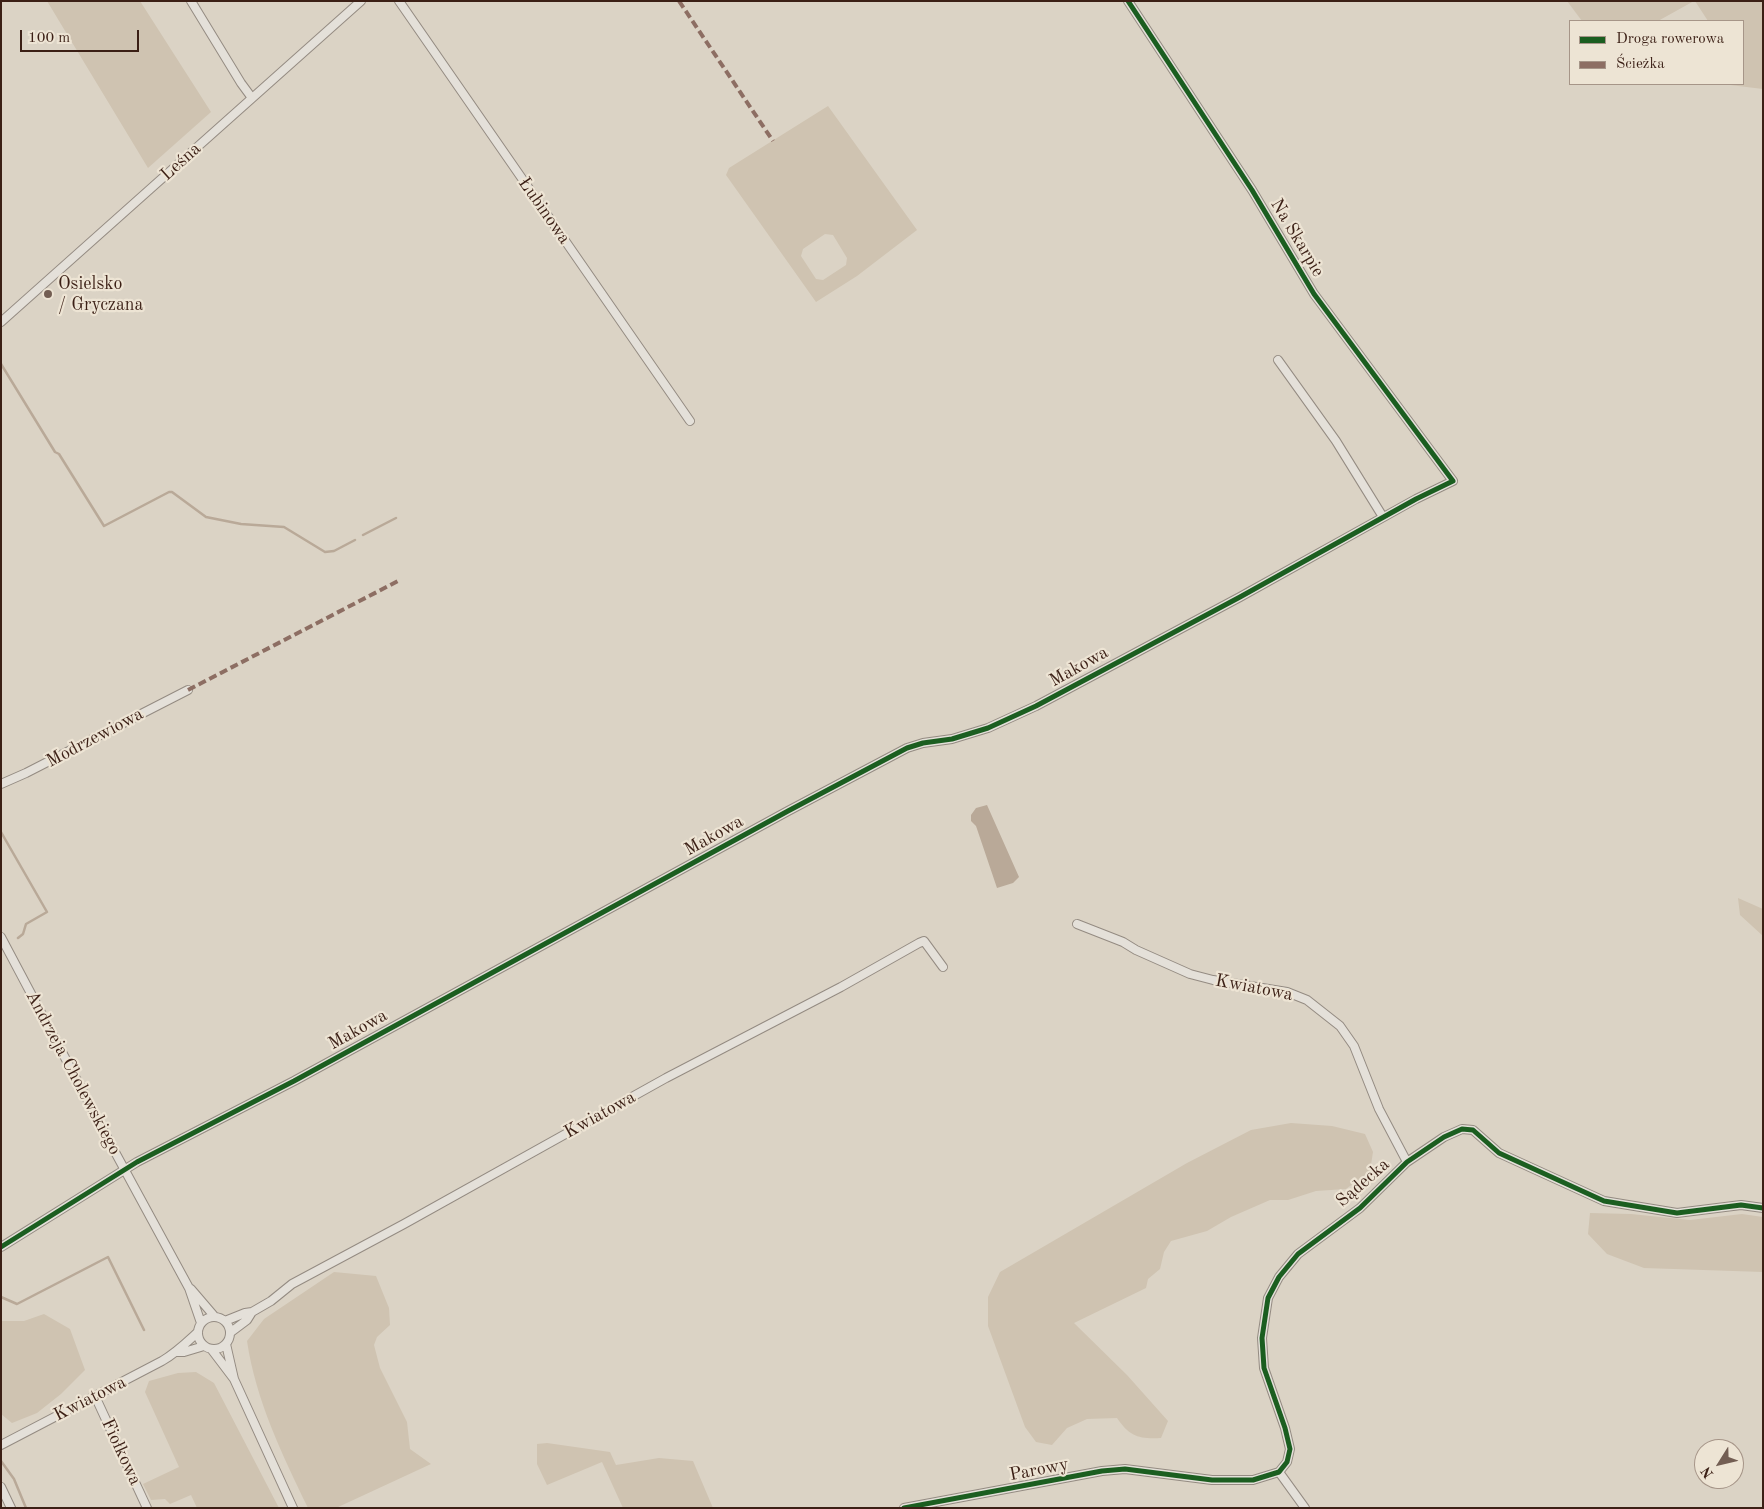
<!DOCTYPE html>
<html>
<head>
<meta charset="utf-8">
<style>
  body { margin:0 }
  #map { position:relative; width:1764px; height:1509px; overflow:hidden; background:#dbd3c5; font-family:"Old Standard TT",serif }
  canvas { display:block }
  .frame { position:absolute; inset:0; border:2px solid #3b1f15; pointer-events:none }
  .legend { position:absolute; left:1569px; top:20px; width:175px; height:65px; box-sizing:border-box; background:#ede4d4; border:1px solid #a69588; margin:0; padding:6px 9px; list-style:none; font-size:15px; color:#3b1f15 }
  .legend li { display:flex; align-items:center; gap:10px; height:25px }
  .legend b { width:25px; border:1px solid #a69588 }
  .north { position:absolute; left:1694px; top:1439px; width:50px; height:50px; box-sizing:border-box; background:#ede4d4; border:1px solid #a69588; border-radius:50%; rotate:234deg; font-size:14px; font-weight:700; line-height:20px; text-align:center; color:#3b1f15 }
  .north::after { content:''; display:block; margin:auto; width:18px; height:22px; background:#735e53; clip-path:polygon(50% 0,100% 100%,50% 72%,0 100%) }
  .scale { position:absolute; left:20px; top:30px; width:119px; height:22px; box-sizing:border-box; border:2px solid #3b1f15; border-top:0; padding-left:6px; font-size:15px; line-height:18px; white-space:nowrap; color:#3b1f15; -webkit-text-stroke:4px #ede4d4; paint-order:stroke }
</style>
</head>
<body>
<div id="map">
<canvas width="1764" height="1509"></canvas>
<div class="frame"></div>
<ul class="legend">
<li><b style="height:6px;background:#1b5e20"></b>Droga rowerowa</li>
<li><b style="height:6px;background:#8d6e63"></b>Ścieżka</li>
</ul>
<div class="north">N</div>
<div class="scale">100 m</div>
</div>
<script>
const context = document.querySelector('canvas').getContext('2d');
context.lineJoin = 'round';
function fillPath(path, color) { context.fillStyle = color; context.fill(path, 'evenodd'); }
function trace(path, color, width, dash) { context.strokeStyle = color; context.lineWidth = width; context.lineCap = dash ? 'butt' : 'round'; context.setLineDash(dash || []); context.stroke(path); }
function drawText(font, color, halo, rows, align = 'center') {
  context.font = font + ' "Old Standard TT",serif'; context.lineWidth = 4.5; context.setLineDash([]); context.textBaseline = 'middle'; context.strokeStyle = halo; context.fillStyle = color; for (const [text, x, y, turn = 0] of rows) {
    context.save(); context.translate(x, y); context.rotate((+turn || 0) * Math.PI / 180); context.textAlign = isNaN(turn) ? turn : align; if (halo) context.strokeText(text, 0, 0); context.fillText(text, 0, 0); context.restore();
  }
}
const green = new Path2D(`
  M47,1H140L211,112L148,168Z
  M1567,1H1694L1658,21H1582Z
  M1695,1H1763V89L1722,84H1743V21H1708Z
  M828,106L917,230L857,276L816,302L726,175L729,168ZM825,234L833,235L847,258L846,265L823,280L816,279L801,256L803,249Z
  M1738,898L1763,909V936L1740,915Z
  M1291,1123L1332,1126L1365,1134L1373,1152L1370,1171L1346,1189L1316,1191L1288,1200H1270L1231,1217L1207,1231L1171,1241L1164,1252L1160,1269L1148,1279L1146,1288L1074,1323L1127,1375L1168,1421L1161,1438C1139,1439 1130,1437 1117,1418L1087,1419L1067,1428L1052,1445L1036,1442L1025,1427L988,1326V1297L1000,1272L1187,1163L1251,1130Z
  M1590,1213L1631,1214L1690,1220L1742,1214L1763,1217V1272L1644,1268L1607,1254L1588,1234Z
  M334,1272L376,1276L389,1308L390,1325L377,1337L374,1345L380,1368L407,1422L410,1449L431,1464L336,1508H308C282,1454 256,1401 247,1341L264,1319Z
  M44,1314L70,1329L85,1370L61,1394L37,1413L12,1423L1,1414V1321H24Z
  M196,1372L214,1383L279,1508H197L191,1495L170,1504L165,1499L151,1500L143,1484L179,1467L145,1392L149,1381L178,1373Z
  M547,1443L610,1452L616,1465L659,1458L693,1461L713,1508H623L602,1462L547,1485L537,1464V1444Z`);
const water = new Path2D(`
  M987,805L1019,877L1013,883L997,888L976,826L971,821V815L976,808Z`);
const stream = new Path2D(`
  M1,364L55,452L59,454L104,526L169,492H172L206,517L241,524L284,527L325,552L334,551L355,540
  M363,535L396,518
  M1,832L47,912L26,924L23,934L18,938
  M1,1297L17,1304L108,1257L144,1330
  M1,1461L14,1479L26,1508`);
const minor = new Path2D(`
  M191,1L241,83L252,98
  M399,1L690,421
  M1,322L361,1
  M1278,360L1336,441L1383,517
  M1,784L26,773L188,690
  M1077,924L1123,942L1136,950L1190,974L1213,980L1287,992L1307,1000L1340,1026L1354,1046L1379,1109L1407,1162
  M1,937L115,1152L189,1288L201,1323
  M1,1247L137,1162L294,1081L788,811L907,748L923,743L952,739L988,728L1036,706L1240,597L1416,499L1453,481L1314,294L1252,190L1128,1
  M191,1289L215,1317
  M198 1333a16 16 0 1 1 32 0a16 16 0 1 1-32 0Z
  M225,1321L245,1313L252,1312L271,1301L292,1284L404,1224L666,1078L841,987L919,943L924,941L943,967
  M231,1332L247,1320L252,1312
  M226,1344L234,1379L293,1508
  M212,1350L234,1379
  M178,1352H184L204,1346
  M95,1396L147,1508
  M1,1445L162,1361C176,1353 186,1343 198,1332
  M1279,1472L1305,1508
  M1,1487L11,1508
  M904,1508L1102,1471L1125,1469L1212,1480H1253L1279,1472L1287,1462L1290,1449L1285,1428L1264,1368L1262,1338L1268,1298L1279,1277L1298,1254L1360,1208L1407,1162L1444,1137L1462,1129L1473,1130L1499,1153L1604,1201L1677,1213L1741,1205L1763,1208`);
const quiet = new Path2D(`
  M679,1L773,141
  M188,690L400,580`);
const cycleway = new Path2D(`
  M1,1247L137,1162L294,1081L788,811L907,748L923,743L952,739L988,728L1036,706L1240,597L1416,499L1453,481L1314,294L1252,190L1128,1
  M904,1508L1102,1471L1125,1469L1212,1480H1253L1279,1472L1287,1462L1290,1449L1285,1428L1264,1368L1262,1338L1268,1298L1279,1277L1298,1254L1360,1208L1407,1162L1444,1137L1462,1129L1473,1130L1499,1153L1604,1201L1677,1213L1741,1205L1763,1208`);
const markers = [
  [48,294,5,"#735e53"]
];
const streetNames = [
  ["Leśna",181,162,-42],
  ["Łubinowa",544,211,55],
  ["Na Skarpie",1297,238,59],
  ["Makowa",1079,667,-29],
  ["Modrzewiowa",95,738,-28],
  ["Makowa",714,836,-29],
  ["Kwiatowa",1254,988,11],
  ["Makowa",358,1030,-29],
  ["Andrzeja Cholewskiego",73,1073,62],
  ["Kwiatowa",600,1115,-29],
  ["Sądecka",1363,1183,-41],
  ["Kwiatowa",90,1399,-27],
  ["Fiołkowa",121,1452,65],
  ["Parowy",1039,1470,-11]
];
const poiNames = [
  ["Osielsko",58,284],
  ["/ Gryczana",58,305]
];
fillPath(green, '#cfc3b1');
fillPath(water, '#b9a998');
trace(stream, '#b9a998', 2.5);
trace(minor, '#948b82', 10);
trace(minor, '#e4e0d9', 8);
trace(quiet, '#8d6e63', 4, [8, 4]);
trace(cycleway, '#1b5e20', 5);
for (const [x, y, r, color] of markers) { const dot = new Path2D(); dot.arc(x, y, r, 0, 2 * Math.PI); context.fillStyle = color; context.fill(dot); trace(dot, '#ede4d4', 2); }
drawText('18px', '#3b1f15', '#ede4d4', streetNames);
drawText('18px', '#3b1f15', '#ede4d4', poiNames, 'left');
</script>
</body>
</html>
